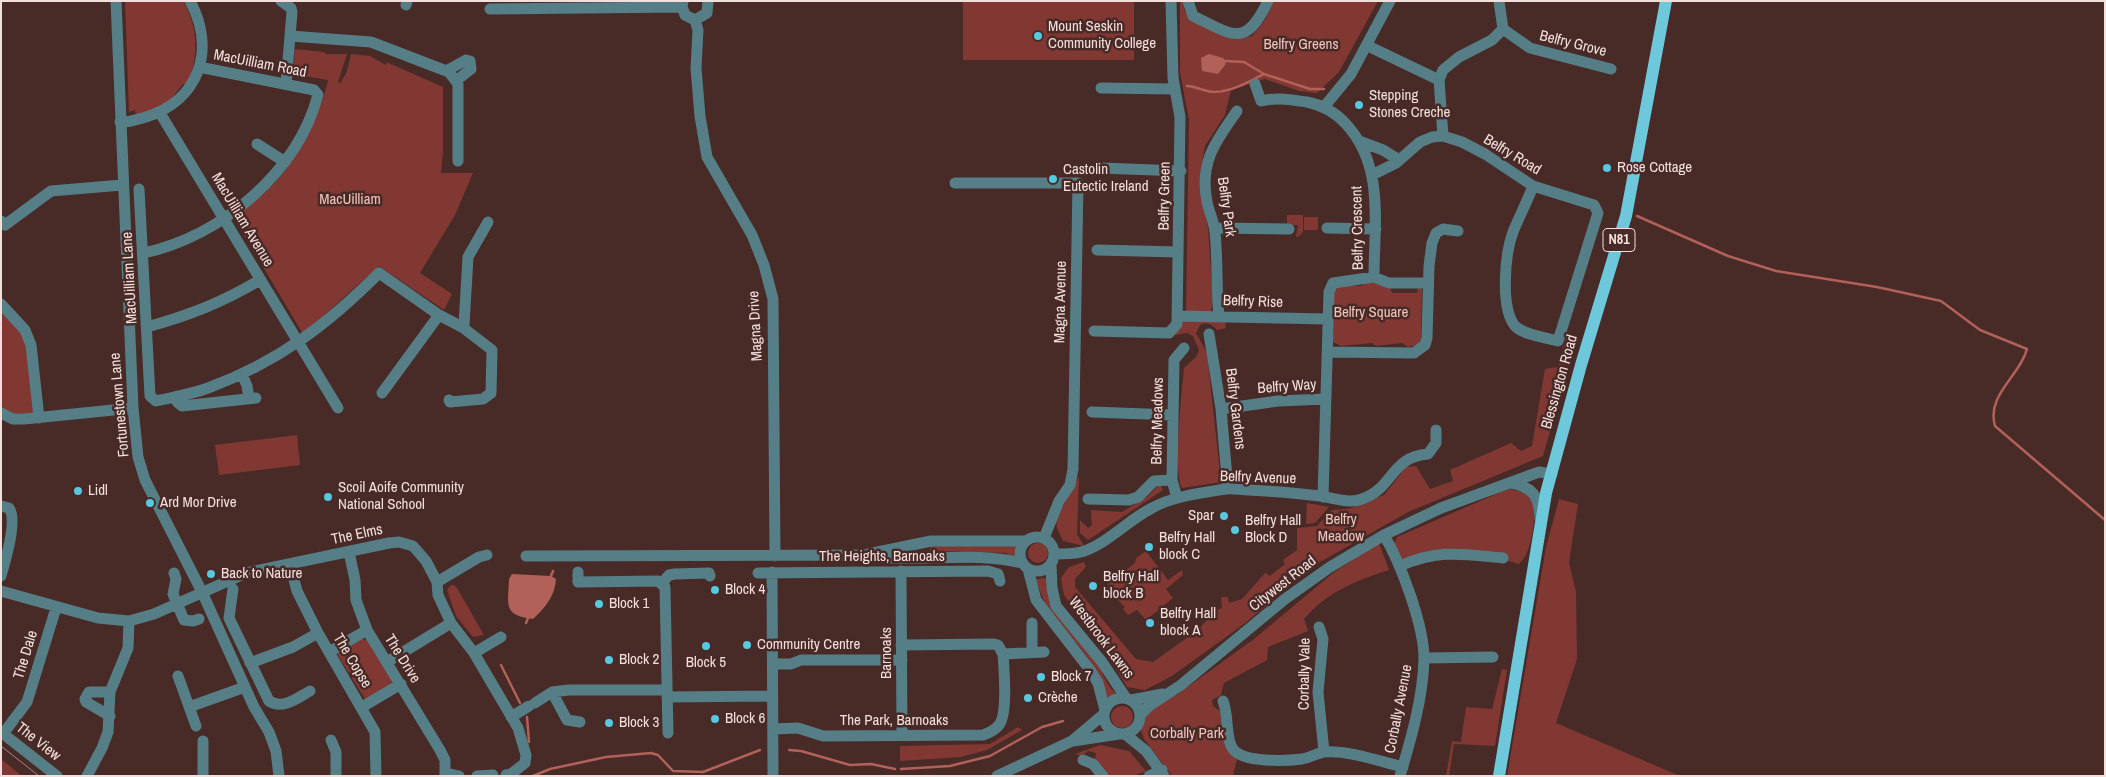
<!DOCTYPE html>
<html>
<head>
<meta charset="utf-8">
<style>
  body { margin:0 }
  #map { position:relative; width:2106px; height:777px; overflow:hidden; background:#482a27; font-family:"Archivo Narrow",sans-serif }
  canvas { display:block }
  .frame { position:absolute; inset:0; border:2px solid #f3dfdc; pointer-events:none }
</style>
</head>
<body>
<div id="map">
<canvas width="2106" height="777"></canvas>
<div class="frame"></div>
</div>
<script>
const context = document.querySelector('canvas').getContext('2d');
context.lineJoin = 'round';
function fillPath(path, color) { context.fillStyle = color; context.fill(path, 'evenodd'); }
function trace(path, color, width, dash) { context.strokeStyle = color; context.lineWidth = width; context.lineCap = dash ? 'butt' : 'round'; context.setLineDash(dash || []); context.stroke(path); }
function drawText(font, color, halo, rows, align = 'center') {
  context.font = font + ' "Archivo Narrow",sans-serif'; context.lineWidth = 5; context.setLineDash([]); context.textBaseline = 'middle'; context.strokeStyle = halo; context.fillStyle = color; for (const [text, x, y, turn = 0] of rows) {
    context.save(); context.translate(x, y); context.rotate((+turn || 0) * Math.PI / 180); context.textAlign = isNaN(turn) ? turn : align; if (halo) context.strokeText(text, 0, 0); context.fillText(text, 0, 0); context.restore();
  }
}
const green = new Path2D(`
  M125,1H183C199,29 199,56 187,85L183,84L166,105L136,116L135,110L129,112Z
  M963,1H1134V60H963Z
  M1180,1H1183L1185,12L1190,19L1235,39L1252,36L1265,20L1274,1H1378L1339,72L1317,93L1299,91L1265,79L1231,90L1225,115L1205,146L1200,173L1201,196L1208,227L1213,303L1210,314L1225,320L1226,328L1217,330C1212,324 1208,322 1200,325L1196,333L1207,353L1221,482L1182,488C1173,473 1182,389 1184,368L1196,357L1199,350L1193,336L1187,333L1175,335L1186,313L1187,249L1189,120L1180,72Z
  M295,49L324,52L325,54H347L338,82L341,83L347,71L351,54L370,56L386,65L387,63L384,61L443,87V152L441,173H473L455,215L420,273L452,294L444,310L379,266L303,334L234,218C249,205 267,192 280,177C300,153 322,111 328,80L293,74Z
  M1287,215H1303V232L1298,237H1296L1298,225H1287Z
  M1304,217H1318V230H1304Z
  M1373,281L1390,287L1392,293H1417L1418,287L1422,289L1421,341L1417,345L1408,347L1402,343L1376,346L1372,343L1341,346L1333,342L1334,290L1339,285L1360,286Z
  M1,309L18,326L28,348L33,413L15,414L1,407Z
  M1566,338L1576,340L1543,456L1408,512L1313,566L1244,624L1172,676L1145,690L1127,687L1099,641L1064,595L1061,578L1069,567L1084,562L1086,567L1075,579V587L1136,659L1153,662L1198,630L1216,610L1222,608L1221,597H1228L1229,603L1242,599L1265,573L1270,576L1285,564L1283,560L1297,550V528L1317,526L1332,510L1348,509L1384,495L1406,467L1416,466L1430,489L1453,481L1450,470L1511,443L1521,451L1532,446L1545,369L1558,367Z
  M297,435L300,465L219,475L215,445Z
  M1079,476L1077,534L1084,546L1063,541L1057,528L1056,519Z
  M1160,484L1163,490L1088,540L1080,533V520L1088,528L1092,525L1091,510L1122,512L1147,497Z
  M1508,489L1524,492L1535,504C1534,523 1533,551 1519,564L1505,560L1455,555L1403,565L1394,544L1397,537Z
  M1559,499L1578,504L1569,562L1576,592L1577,659L1556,723L1680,776H1507L1546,547Z
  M1307,503L1329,507L1315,523L1306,524Z
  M1028 553a10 10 0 1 1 20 0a10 10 0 1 1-20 0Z
  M1379,543L1389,570C1356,581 1328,591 1304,619L1308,631L1268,647L1267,660L1224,683L1221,695L1212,700L1213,706L1223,713C1224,729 1222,750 1237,759L1233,776H1172L1144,739L1140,728L1144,713L1154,704L1178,694L1254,639L1333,573Z
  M931,546H1016L1014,557L1006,553L930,551Z
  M1146,551L1168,580L1182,570L1183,575L1166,589L1173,598L1146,620L1137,610L1128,615L1123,609L1125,607L1116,598L1108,584L1135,563L1136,558Z
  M1047,578C1046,611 1075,632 1093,657C1101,668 1105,683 1115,693L1106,699C1097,659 1073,642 1050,611C1043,602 1040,589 1035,579Z
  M451,585H454L457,588L484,635L473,637L456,616L447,590Z
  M362,639L368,640L393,680L391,685L365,699L337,654Z
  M1502,669L1507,670L1495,746L1454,744L1449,776H1446L1452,741L1461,742L1466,707L1492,709Z
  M1111 717a11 11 0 1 1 22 0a11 11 0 1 1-22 0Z
  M1018,727L1022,730L987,750L961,757L900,761V746L990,744Z
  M1100,745L1129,751L1146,771L1133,776H1108L1105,769L1095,760L1096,753L1088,751L1082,756L1075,754Z
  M1,759L22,776H1Z`);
const water = new Path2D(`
  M1209,54L1223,58L1226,61L1225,65L1218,74L1202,71L1201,58Z
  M512,574L551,576L556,579C555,596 545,608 533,619C503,615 508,606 509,579Z`);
const stream = new Path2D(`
  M1226,61L1244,62L1264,74
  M1187,86C1196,86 1205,92 1214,92C1231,92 1249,82 1264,74L1310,89H1324
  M1637,216L1728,256L1776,271L1877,287L1941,301L1980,330L2027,349C2020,376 1986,395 1995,426L2105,520
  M551,576L553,571
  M526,623L528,618
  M501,665L520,703
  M527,717L529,742
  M789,750L801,751L850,765L871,764L895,769
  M901,769L950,766L990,756L1042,727L1063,721
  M533,776L550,769L606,757L651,753L658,755L673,771L703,772L760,750`);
const minor = new Path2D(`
  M116,1L133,408L138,457L145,480L202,592L254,707L269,732L276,751L279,776
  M281,1L291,8L292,12L286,84
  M683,1L682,7L685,15L695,20L707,13L708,1
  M1188,1L1193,16C1233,35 1245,49 1268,1
  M1499,1L1503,29L1530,48L1611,69
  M406,5L407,1
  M490,9L682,7
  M695,20L698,30L696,68L700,116L707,157L752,235L764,265L773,299L775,556
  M290,36L371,42L449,72L458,84V161
  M1368,46L1439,80
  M446,71L466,60L470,61L471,69L457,80
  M1255,84L1261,101C1276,97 1291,100 1307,102C1322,105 1335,112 1346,124C1385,166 1374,225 1374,277
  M1101,88L1175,89
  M1324,107L1351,74L1390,1
  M160,113L338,408
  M120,122C129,123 138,119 146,117C200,100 216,49 190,1
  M1443,136L1439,80L1443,70L1459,57L1492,40L1503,29
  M1359,141L1383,150L1399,160
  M257,144L285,162
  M1100,168L1181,171
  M1372,175L1396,163L1420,142L1432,137L1443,136L1462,142L1485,154L1533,186L1594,205L1598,213L1558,341C1546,338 1524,335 1515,326C1500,308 1505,253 1513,232C1519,217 1527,202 1533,186
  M955,183H1078L1073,469L1070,485L1059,501L1044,538
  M139,189L150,396L156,401C173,397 192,394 208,388C278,362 327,325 379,273L439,315L462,327L492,350L491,393L483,399L450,402L449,400
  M1,221L5,225L51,191L122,185
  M1215,228L1289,229
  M1327,228L1376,229
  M1097,250L1178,252
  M144,253C221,236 297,173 318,95L314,90L199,67
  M1,304L25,330L31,345L39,418
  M1178,316L1328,319
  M1219,316C1216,288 1218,260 1215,232C1214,221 1209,212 1207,202C1199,162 1216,141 1237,111
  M147,327C190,315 221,303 260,280
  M462,327L464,325L468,257L488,222
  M1094,331L1169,333L1177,324L1180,117L1173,78L1171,1
  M1209,334L1221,409L1228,489
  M1328,352L1414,353L1425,345L1427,338L1429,266L1432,243L1436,233L1443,229L1458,231
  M242,374L247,386L249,398
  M382,393L439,315
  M177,396V402L182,406L256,398
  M1221,409L1278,401L1326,399
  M1092,412L1173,415
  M1,413L13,419H24L133,408
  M1511,483C1533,487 1539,496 1540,518
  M1323,497L1329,292L1333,283L1374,277L1389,283H1427
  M1177,498L1172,480L1174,360L1184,348
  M1088,499L1129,500L1138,497L1154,481L1172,480
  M1,506L9,508C18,520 5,562 1,576
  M1384,535C1401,564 1424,625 1424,659C1423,698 1411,739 1400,776
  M1020 554a17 17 0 1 1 34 0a17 17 0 1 1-34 0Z
  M349,552L355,580L356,600L367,630L440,750L445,760V776
  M868,554L931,541H1025
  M1055,554C1063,554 1073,554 1081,552C1106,545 1128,520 1152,508C1174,496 1201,493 1226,489C1233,488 1241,490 1248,490C1273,491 1296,493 1320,496C1334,498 1348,504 1362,499C1394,488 1390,457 1428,454L1436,443V430
  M526,556L864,555C916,564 970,550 1022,563
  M290,564L297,591L318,633L375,732L376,776
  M1051,565L1052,588L1056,606L1102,662L1126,698
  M1400,566C1439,549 1461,554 1503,558
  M1028,569L1036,600L1090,670L1098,683L1105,710
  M901,571L902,735
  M578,572V582L658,581L665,587L668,733
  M772,572L773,776
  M174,573L176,579L173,594L184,620L193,621L199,619
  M758,573L988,571L998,574L1000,581
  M437,582L479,557L487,555
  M662,583L669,575L675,574L709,573L710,576
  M233,589L229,618L269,701C283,710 297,698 310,691
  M1,591L98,618L129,621L154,614L246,573L389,543L399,542L413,546L426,561L437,582L438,595L451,623L474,653L518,728L526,755L525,763L511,774L506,775
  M1319,627L1323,639L1318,692L1324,752
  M901,645L994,644L998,645L1003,654
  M329,652L367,630
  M1032,652V623
  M474,653L501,637
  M1424,658L1493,657
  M387,662L451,623
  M250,663L293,647L318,633
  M773,664H791L801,660H902
  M178,676L196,726
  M552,692L567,720L580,722
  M667,697L772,696
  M1104 716a18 18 0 1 1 36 0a18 18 0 1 1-36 0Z
  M1131,700L1163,694
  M1223,701C1229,715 1225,738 1233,749C1243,763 1286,761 1302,759C1310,758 1317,753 1324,752C1349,750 1378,761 1403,767
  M535,703L552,692L569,690H667
  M189,707L245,687
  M362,707L401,684
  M1140,715L1149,706L1181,685L1285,599L1330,567L1384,535L1441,508L1539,472L1552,474
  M110,716L86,702L85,699L89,692H110
  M511,717L529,706
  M773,729L798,728L823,736L983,735C989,733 995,730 999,725C1008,714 1004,669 1003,654L1044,652
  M1,732L57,776
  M3,734L27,702L56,608
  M1125,734L1146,751L1164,776
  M331,740L336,752V776
  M203,741V776
  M1073,741L1119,734
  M1083,760L1093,764L1103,776
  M446,773L459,776
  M87,776L102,748L108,732L110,692L128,648L129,621
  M477,776L493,775
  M997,776L1072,741L1104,714
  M1149,776L1162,770`);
const major = new Path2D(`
  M1499,776L1546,493L1581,365L1626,216L1666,1`);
const tram = new Path2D(`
  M1,746L39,776`);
const markers = [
  [1038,36,5,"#56c9e0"],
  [1359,105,5,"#56c9e0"],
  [1607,168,5,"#56c9e0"],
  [1053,179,5,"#56c9e0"],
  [78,491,5,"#56c9e0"],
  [328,497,5,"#56c9e0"],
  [150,503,5,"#56c9e0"],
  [1224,516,5,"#56c9e0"],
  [1235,530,5,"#56c9e0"],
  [1149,547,5,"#56c9e0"],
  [211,574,5,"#56c9e0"],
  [1093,586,5,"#56c9e0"],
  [715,590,5,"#56c9e0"],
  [599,604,5,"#56c9e0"],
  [1150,623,5,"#56c9e0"],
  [747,645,5,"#56c9e0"],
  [706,646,5,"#56c9e0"],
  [609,660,5,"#56c9e0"],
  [1041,677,5,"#56c9e0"],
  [1028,698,5,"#56c9e0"],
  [715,719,5,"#56c9e0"],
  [609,723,5,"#56c9e0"]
];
const shields = [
  [1619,240,32]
];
const shieldNames = [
  ["N81",1619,240]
];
const poiNames = [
  ["Mount Seskin",1048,27],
  ["Community College",1048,44],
  ["Stepping",1369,96],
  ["Stones Creche",1369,113],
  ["Rose Cottage",1617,168],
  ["Castolin",1063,170],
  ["Eutectic Ireland",1063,187],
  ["Scoil Aoife Community",338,488],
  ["National School",338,505],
  ["Lidl",88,491],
  ["Ard Mor Drive",160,503],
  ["Spar",1214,516,"right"],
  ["Belfry Hall",1245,521],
  ["Block D",1245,538],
  ["Belfry Hall",1159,538],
  ["block C",1159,555],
  ["Back to Nature",221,574],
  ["Belfry Hall",1103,577],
  ["block B",1103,594],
  ["Block 4",725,590],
  ["Block 1",609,604],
  ["Belfry Hall",1160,614],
  ["block A",1160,631],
  ["Community Centre",757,645],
  ["Block 2",619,660],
  ["Block 5",706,663,"center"],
  ["Block 7",1051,677],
  ["Crèche",1038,698],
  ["Block 6",725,719],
  ["Block 3",619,723]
];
const streetNames = [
  ["Belfry Grove",1573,44,14],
  ["MacUilliam Road",260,64,11],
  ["Belfry Road",1512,155,31],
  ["Belfry Green",1165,196,-89],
  ["Belfry Park",1226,207,82],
  ["MacUilliam Avenue",242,220,59],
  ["Belfry Crescent",1358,228,-91],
  ["MacUilliam Lane",130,278,-93],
  ["Magna Avenue",1061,302,-89],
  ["Belfry Rise",1253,302,2],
  ["Magna Drive",756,326,-93],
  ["Blessington Road",1560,382,-74],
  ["Belfry Way",1287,387,-4],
  ["Fortunestown Lane",120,405,-95],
  ["Belfry Gardens",1235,409,83],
  ["Belfry Meadows",1158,421,-89],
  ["Belfry Avenue",1258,478,2],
  ["The Elms",357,535,-12],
  ["The Heights, Barnoaks",882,557],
  ["Citywest Road",1283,584,-38],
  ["Westbrook Lawns",1101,638,53],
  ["Barnoaks",887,653,-90],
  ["The Dale",26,655,-73],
  ["The Drive",402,659,58],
  ["The Copse",352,661,59],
  ["Corbally Vale",1305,674,-89],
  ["Corbally Avenue",1399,709,-79],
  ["The Park, Barnoaks",894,721],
  ["The View",38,742,38]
];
const parkNames = [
  ["Belfry Greens",1301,45],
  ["MacUilliam",350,200],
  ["Belfry Square",1371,313],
  ["Belfry",1341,520],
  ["Meadow",1341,537],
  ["Corbally Park",1187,734]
];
fillPath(green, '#823832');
fillPath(water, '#b26159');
trace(stream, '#b26159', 2.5);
trace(minor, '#557e87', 11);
trace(major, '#6ec8db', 12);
trace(tram, '#a38a87', 1);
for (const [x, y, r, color] of markers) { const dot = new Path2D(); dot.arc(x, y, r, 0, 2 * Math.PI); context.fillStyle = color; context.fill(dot); trace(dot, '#482a27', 2); }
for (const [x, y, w] of shields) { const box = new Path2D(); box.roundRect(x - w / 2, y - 11.5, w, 23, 4); context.fillStyle = '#482a27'; context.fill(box); trace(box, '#f3dfdc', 1); }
drawText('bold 14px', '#f3dfdc', null, shieldNames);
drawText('15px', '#f3dfdc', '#482a27', poiNames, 'left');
drawText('15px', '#f3dfdc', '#482a27', streetNames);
drawText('15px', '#f3c4be', '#482a27', parkNames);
</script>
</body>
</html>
